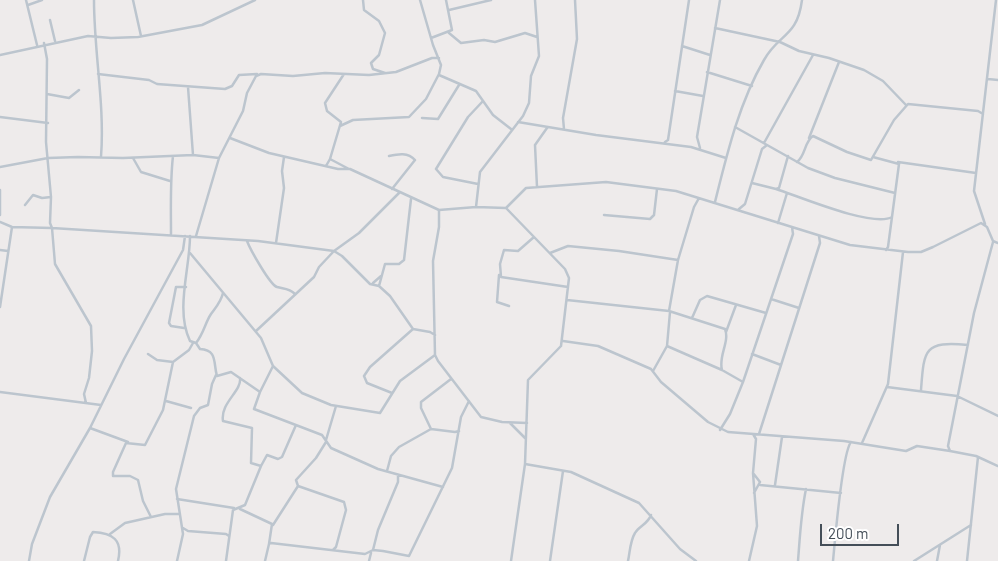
<!DOCTYPE html>
<html>
<head>
<meta charset="utf-8">
<style>
  body { margin:0 }
  #map { position:relative; width:998px; height:561px; overflow:hidden; background:#eeebeb; font-family:Barlow,sans-serif }
  canvas { display:block }
  .scale { position:absolute; left:820px; top:524px; width:79px; height:22px; box-sizing:border-box; border:2px solid #444e58; border-top:0; padding-left:6px; font-size:15px; line-height:18px; white-space:nowrap; color:#444e58; -webkit-text-stroke:4px #fff; paint-order:stroke }
</style>
</head>
<body>
<div id="map">
<canvas width="998" height="561"></canvas>
<div class="scale">200 m</div>
</div>
<script>
const context = document.querySelector('canvas').getContext('2d');
context.lineJoin = 'round';
function trace(path, color, width, dash) { context.strokeStyle = color; context.lineWidth = width; context.lineCap = dash ? 'butt' : 'round'; context.setLineDash(dash || []); context.stroke(path); }
const minor = new Path2D(`
  M26,0L37,45
  M94,0C94,53 105,105 101,157
  M133,0L141,36
  M363,0L364,10L379,21L385,33L379,55L371,63L373,69L385,73
  M28,5L42,0
  M449,10L491,0
  M50,20L55,41
  M715,28L780,42L799,51L829,58L864,70L883,81L906,105
  M449,33L461,43L484,40L495,42L525,33L537,37
  M431,38L452,30L446,0
  M682,46L710,55
  M0,55L88,36L111,38L138,37L202,25L255,0
  M707,72L752,86
  M98,74L149,80L157,84L225,89L232,86L239,75L257,74
  M439,75L476,91L493,115L511,129
  M988,79L998,80
  M188,87L193,155
  M675,91L703,96
  M47,94L69,98L79,90
  M0,117L48,123
  M422,118L438,119L459,85
  M518,122L596,135L691,147L726,158
  M340,126L353,120L409,117L426,99L439,74L441,65L433,45L420,0
  M735,127L808,168L835,178L895,193
  M564,129L563,118L577,39L575,0
  M230,138L269,153L338,169H350L439,210L476,207L506,208L526,188L606,182L676,191L850,245L908,252H921L933,247L981,223L987,227L993,241L998,243
  M809,138L839,62
  M665,142L668,140L689,0
  M764,143L813,55
  M700,148L697,137L720,0
  M389,156C398,154 408,152 415,160L392,189
  M873,157L899,164L888,247L886,250
  M133,158L141,172L170,181
  M330,159L349,169
  M797,162C806,155 804,142 813,136L847,152L871,160L894,120L908,104L978,111L983,114
  M898,162L976,173
  M326,166L330,159L341,122L327,111L325,103L344,74
  M0,167L48,158L78,157L123,158L193,155L219,158
  M752,183L776,189L779,188L788,156
  M478,184L443,177L436,169L468,117L483,101
  M537,187L535,145L547,128
  M776,189C798,196 873,228 892,217
  M0,190V215
  M51,197L50,223L52,228L258,241L334,251L342,256L370,284L379,286L390,296L413,329L430,332L435,335
  M715,202C727,154 739,103 764,60C779,33 797,38 802,0
  M25,205L33,195L42,198L51,197L46,142L47,59L44,43
  M476,207L480,172L523,116L529,103L531,76L539,56L535,0
  M506,208L565,269L569,278L561,346L528,380L525,464L511,561
  M739,209L745,204L762,149L767,145
  M439,210V227L433,261L435,355L438,361L481,417L502,422L527,423
  M604,215L650,219L654,215L657,189
  M0,222L12,227L52,228L55,264L91,326L92,351L89,378L84,394L86,403
  M778,223L787,193
  M985,224L974,191L996,0
  M171,234C171,208 170,182 173,156
  M190,236C190,269 175,310 190,341L196,343L200,349C218,350 213,363 217,376L231,372L260,392L254,409L322,435L331,448L378,469L443,487
  M196,236L219,158L243,111L247,93L256,76L261,74L293,76L325,73L369,75L396,72L432,58H439
  M534,237L518,251L504,250L500,264L501,277L568,287
  M247,241C250,249 270,285 277,287C284,289 289,288 295,294
  M993,242L974,313L948,446L950,451L976,456L998,466
  M276,243L284,188L282,171L284,157
  M0,250L8,251
  M190,253L261,338L273,366L302,393L331,405L380,413L400,381L435,355
  M550,253L568,246L619,251L678,260
  M499,275L497,302L509,306
  M373,283L381,276
  M379,286L385,264H399L404,260L411,199
  M771,299L799,308
  M567,300L669,311L725,329C730,342 718,356 722,370L743,382L730,414L720,430
  M0,307L12,227
  M669,311L678,260L694,207L699,198
  M670,312L667,346L722,370
  M692,318L700,300L707,296L766,313
  M184,328L171,326L169,323L176,287H186
  M256,331L314,277L319,267L334,251L359,233L399,193
  M726,332L736,305
  M563,341L598,346L651,369L661,382L708,422L728,432L844,441L906,451L917,446L950,451
  M196,343C204,333 205,323 211,314C216,307 221,302 223,293
  M148,354L157,360L173,362
  M752,354L781,365
  M653,371L667,346
  M743,382L793,234L792,227
  M887,387L957,396L998,416
  M921,390C924,349 924,341 968,345
  M0,392L101,405
  M260,392L273,366
  M392,393L367,383L364,376L370,367L413,329
  M166,401L191,408
  M510,423L525,438
  M90,428L128,442
  M431,429L421,408V402L451,379
  M759,434L820,243L819,236
  M326,440L336,406
  M862,443L888,384L903,252
  M525,464L571,472L639,503L680,549L696,561
  M261,466L267,455L278,459L282,457L296,425
  M387,471L391,456L399,447L431,429L455,432L459,431
  M753,473L760,482L754,493
  M760,485L841,493
  M775,485L782,437
  M298,486L296,480L316,458L326,442
  M177,499L234,508
  M240,509L272,524L269,544
  M151,517L143,501L138,480L130,476H113V472L126,443L145,445L163,410L173,362L189,350L193,343
  M273,525L298,486L344,502L346,510L336,547L333,550
  M183,528L188,531L226,534L229,536
  M110,534L125,523L165,514H180
  M373,550L378,530L398,482V475
  M29,561L32,544L50,497L90,428L124,359L183,250L185,236
  M84,561L90,537L93,532C113,533 123,540 118,561
  M177,561L183,534L176,489L194,416L200,408L208,405L212,384L216,375
  M226,561L233,510L245,505L261,466L251,463L252,428L223,421C220,403 242,391 240,378
  M265,561L269,544L271,543L365,554L373,550L383,551L409,556L452,468L461,417L469,401
  M369,561L371,553
  M550,561L563,471
  M628,561C630,552 630,541 635,533C639,526 648,524 651,515
  M749,561L757,526L753,473L756,439L753,434
  M798,561C800,536 801,513 806,489
  M833,561C835,541 842,453 851,442
  M914,561L971,525
  M937,561L940,545
  M967,561L978,457`);
trace(minor, '#bcc5ce', 2.5);
</script>
</body>
</html>
